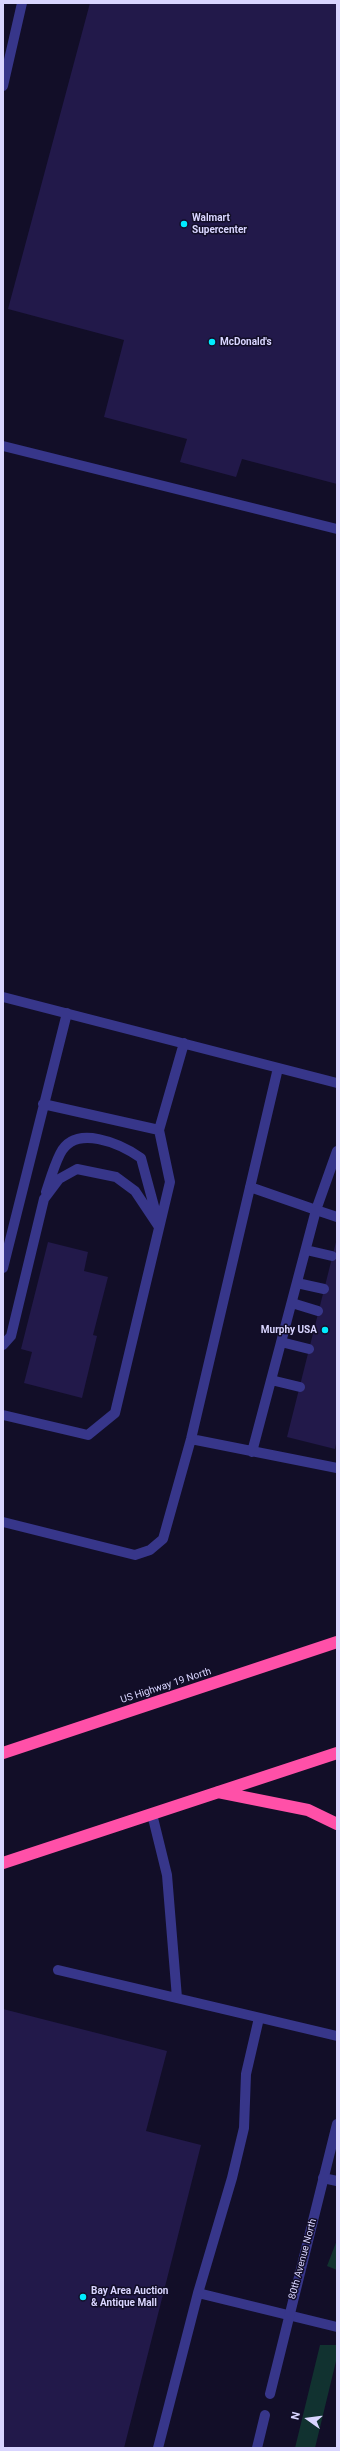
<!DOCTYPE html>
<html>
<head>
<meta charset="utf-8">
<style>
  body { margin:0 }
  #map { position:relative; width:340px; height:2451px; overflow:hidden; background:#120e28; font-family:Roboto,sans-serif }
  canvas { display:block }
  .frame { position:absolute; inset:0; border:4px solid #d9d5ff; pointer-events:none }
  .north { position:absolute; left:288px; top:2399px; width:40px; height:40px; -webkit-text-stroke:3px #120e28; paint-order:stroke; rotate:284deg; font-size:11px; font-weight:700; line-height:16px; text-align:center; color:#d9d5ff }
  .north::after { content:''; display:block; margin:auto; width:14px; height:18px; background:#d9d5ff; clip-path:polygon(50% 0,100% 100%,50% 72%,0 100%) }
</style>
</head>
<body>
<div id="map">
<canvas width="340" height="2451"></canvas>
<div class="frame"></div>
<div class="north">N</div>
</div>
<script>
const context = document.querySelector('canvas').getContext('2d');
context.lineJoin = 'round';
function fillPath(path, color) { context.fillStyle = color; context.fill(path, 'evenodd'); }
function trace(path, color, width, dash) { context.strokeStyle = color; context.lineWidth = width; context.lineCap = dash ? 'butt' : 'round'; context.setLineDash(dash || []); context.stroke(path); }
function drawText(font, color, halo, rows, align = 'center') {
  context.font = font + ' Roboto,sans-serif'; context.lineWidth = 3; context.setLineDash([]); context.textBaseline = 'middle'; context.strokeStyle = halo; context.fillStyle = color; for (const [text, x, y, turn = 0] of rows) {
    context.save(); context.translate(x, y); context.rotate((+turn || 0) * Math.PI / 180); context.textAlign = isNaN(turn) ? turn : align; if (halo) context.strokeText(text, 0, 0); context.fillText(text, 0, 0); context.restore();
  }
}
const green = new Path2D(`
  M337,2240V2270L327,2266Z
  M320,2345H337V2357L315,2448H295Z`);
const building = new Path2D(`
  M90,3H337V484L242,459L236,477L180,462L187,439L104,417L124,340L8,309Z
  M337,1238V1439L335,1449L287,1437Z
  M48,1242L88,1252L84,1271L108,1277L93,1335L97,1336L82,1398L24,1383L32,1352L21,1349Z
  M3,2009L167,2051L146,2131L201,2145L124,2448H3Z`);
const lane = new Path2D(`
  M3,86L22,3
  M3,446L337,529
  M3,997L337,1083
  M43,1104L159,1130
  M337,1151L316,1210L337,1217
  M250,1187L316,1210L252,1452
  M46,1192C50,1180 54,1166 60,1154C75,1123 121,1144 141,1158L158,1221
  M306,1250L332,1256
  M3,1268L67,1013
  M297,1283L324,1289
  M292,1303L318,1311
  M281,1342L309,1349
  M3,1345L11,1336L44,1199L59,1179L77,1169L116,1177L135,1191L159,1227
  M271,1380L300,1387
  M3,1415L88,1435L115,1413L170,1182L159,1130L184,1043
  M191,1439L337,1468
  M3,1522L135,1555L150,1550L163,1539L191,1439L278,1068
  M152,1814L167,1875L177,1998
  M58,1970L337,2036
  M323,2178L337,2181
  M198,2293L232,2178L244,2128L246,2074L259,2018
  M158,2448L198,2293L337,2327`);
const street = new Path2D(`
  M270,2394L337,2124
  M257,2448L265,2415`);
const highway = new Path2D(`
  M3,1753L337,1642
  M218,1792L308,1810L337,1824
  M3,1863L337,1753`);
const markers = [
  [184,224,4,"#01ecff"],
  [212,342,4,"#01ecff"],
  [325,1330,4,"#01ecff"],
  [83,2297,4,"#01ecff"]
];
const poiNames = [
  ["Walmart",192,218],
  ["Supercenter",192,230],
  ["McDonald's",220,342],
  ["Murphy USA",317,1330,"right"],
  ["Bay Area Auction",91,2291],
  ["& Antique Mall",91,2303]
];
const streetNames = [
  ["US Highway 19 North",166,1686,-18],
  ["80th Avenue North",303,2259,-75]
];
fillPath(green, '#113230');
fillPath(building, '#22194a');
trace(lane, '#37368a', 10);
trace(street, '#37368a', 10);
trace(highway, '#ff50a8', 12);
for (const [x, y, r, color] of markers) { const dot = new Path2D(); dot.arc(x, y, r, 0, 2 * Math.PI); context.fillStyle = color; context.fill(dot); trace(dot, '#120e28', 1.5); }
drawText('bold 10px', '#d9d5ff', '#120e28', poiNames, 'left');
drawText('10px', '#d9d5ff', '#120e28', streetNames);
</script>
</body>
</html>
